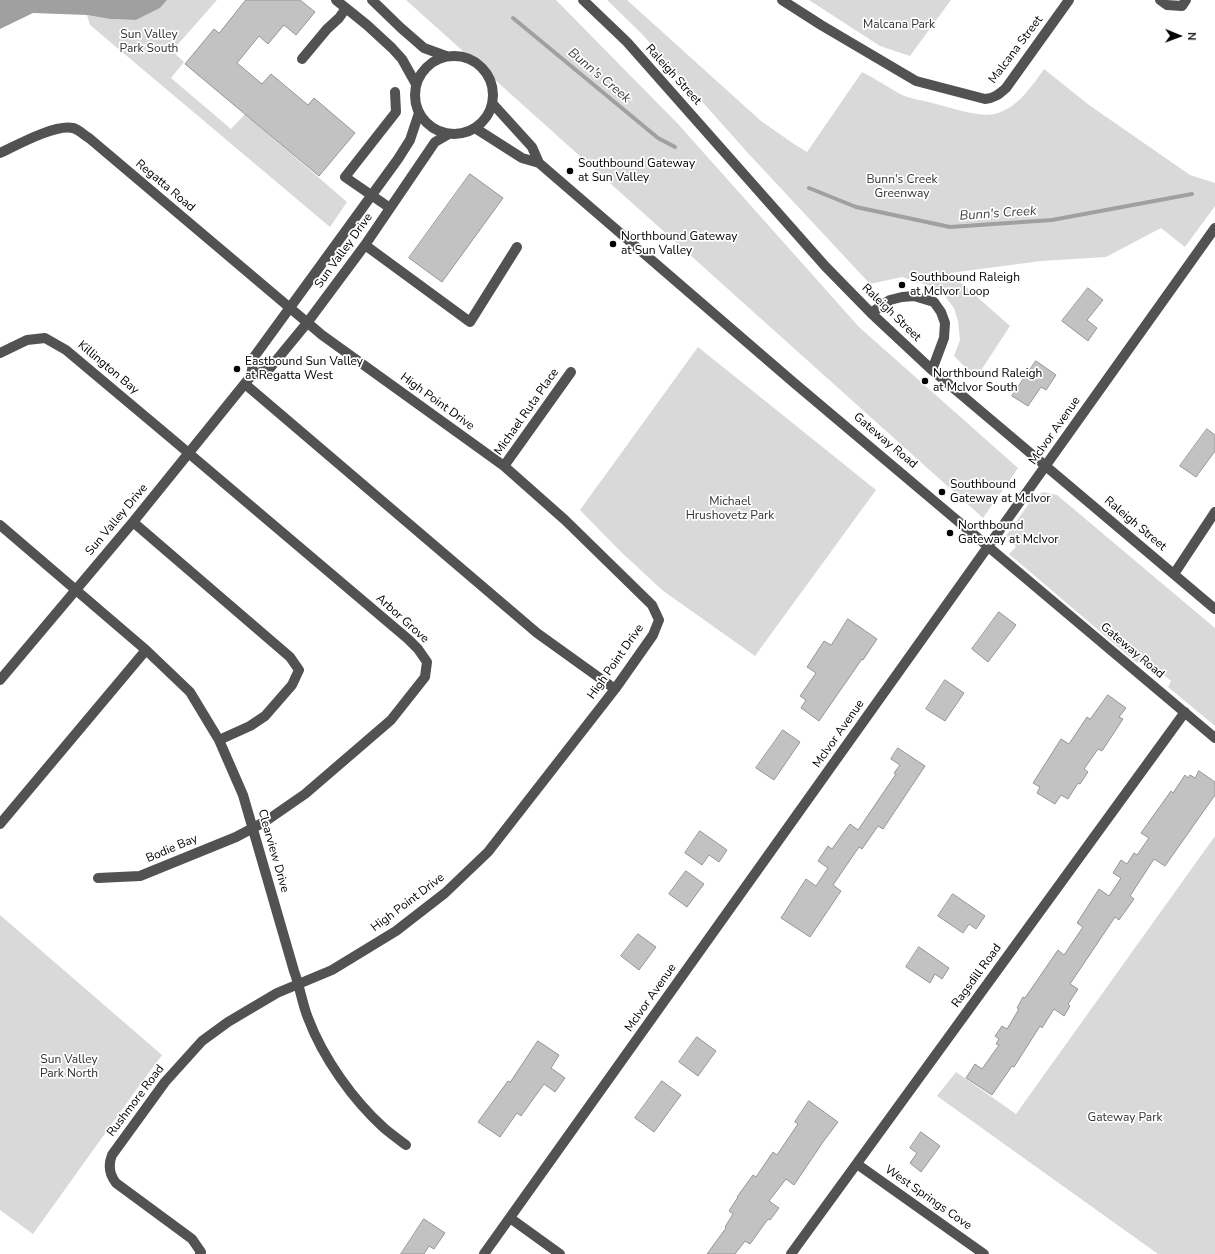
<!DOCTYPE html>
<html>
<head>
<meta charset="utf-8">
<style>
  body { margin:0 }
  #map { position:relative; width:1215px; height:1254px; overflow:hidden; background:#fff; font-family:"Nunito Sans",sans-serif }
  canvas { display:block }
  .north { position:absolute; left:1159px; top:16px; width:40px; height:40px; -webkit-text-stroke:3px #fff; paint-order:stroke; rotate:91deg; font-size:11px; font-weight:700; line-height:16px; text-align:center; color:#000 }
  .north::after { content:''; display:block; margin:auto; width:14px; height:18px; background:#000; clip-path:polygon(50% 0,100% 100%,50% 72%,0 100%) }
</style>
</head>
<body>
<div id="map">
<canvas width="1215" height="1254"></canvas>
<div class="north">N</div>
</div>
<script>
const context = document.querySelector('canvas').getContext('2d');
context.lineJoin = 'round';
function fillPath(path, color) { context.fillStyle = color; context.fill(path, 'evenodd'); }
function trace(path, color, width, dash) { context.strokeStyle = color; context.lineWidth = width; context.lineCap = dash ? 'butt' : 'round'; context.setLineDash(dash || []); context.stroke(path); }
function drawText(font, color, halo, rows, align = 'center') {
  context.font = font + ' "Nunito Sans",sans-serif'; context.lineWidth = 3.5; context.setLineDash([]); context.textBaseline = 'middle'; context.strokeStyle = halo; context.fillStyle = color; for (const [text, x, y, turn = 0] of rows) {
    context.save(); context.translate(x, y); context.rotate((+turn || 0) * Math.PI / 180); context.textAlign = isNaN(turn) ? turn : align; if (halo) context.strokeText(text, 0, 0); context.fillText(text, 0, 0); context.restore();
  }
}
const green = new Path2D(`
  M167,0H217L172,51L184,62L171,78L231,129L245,114L347,202L330,227L90,25L87,15L110,19L136,20L160,8Z
  M406,0H556L679,125L859,327L1018,468L983,518Z
  M607,0H627L761,121L794,144L807,152L862,72C876,79 889,88 902,95C911,99 922,100 932,103C950,107 980,119 998,113C1019,106 1031,87 1044,69L1089,105L1190,175L1215,183V206L1185,247L1161,228L1106,257L1041,261L950,273L1010,326L976,378L954,356L960,340L958,321L954,308L944,295L930,286L902,277L870,284L747,152L641,33Z
  M809,0H951L910,56L880,46Z
  M698,347L876,490L755,656L662,590L619,550L580,510Z
  M1043,492L1057,495L1215,628V726L1168,687L1171,681L1142,658L1137,663L1009,554L1016,547L1006,536L1032,499Z
  M1215,836V1254H1158L937,1096L956,1072L1016,1114Z
  M0,915L162,1055L134,1093L33,1234L0,1210Z`);
const water = new Path2D(`
  M0,0H167L160,8L136,20L110,19L87,15L33,13L0,29Z`);
const stream = new Path2D(`
  M513,18L658,138L675,147
  M809,188L856,207L950,227L1052,220L1192,194`);
const building = new Path2D(`
  M246,0H300L315,12L296,35L284,25L268,44L259,36L237,63L262,84L271,74L308,105L314,98L355,133L319,176L185,64L214,29L219,33Z
  M470,174L503,198L442,282L409,258Z
  M1088,288L1103,300L1087,320L1097,328L1088,341L1062,321Z
  M1036,361L1056,375L1046,390L1041,387L1028,406L1012,396Z
  M1207,429L1215,435V451L1196,477L1180,466Z
  M999,612L1016,625L988,662L972,649Z
  M848,619L877,639L863,660L862,659L819,721L801,708L806,700L800,696L816,673L807,667L824,641L831,645Z
  M945,680L964,693L945,721L926,709Z
  M1108,695L1126,708L1119,717L1123,719L1102,751L1098,749L1084,769L1088,772L1080,784L1078,783L1068,799L1061,795L1055,804L1037,793L1040,787L1033,783L1061,739L1069,744L1087,717L1090,719Z
  M783,730L800,742L774,780L756,768Z
  M898,748L925,766L883,829L878,826L862,849L859,847L833,885L841,891L810,937L781,918L806,879L816,886L828,868L818,861L828,846L832,849L850,824L858,830L896,774L894,773L900,765L891,759Z
  M1199,771L1215,782V795L1165,866L1154,859L1130,896L1134,899L1119,920L1115,917L1070,984L1078,989L1068,1004L1070,1006L1064,1016L1054,1009L1042,1028L1040,1026L1014,1067L1012,1066L992,1095L966,1078L975,1064L982,1069L999,1045L996,1044L999,1039L995,1036L1002,1026L1007,1029L1019,1009L1017,1008L1023,997L1025,998L1058,950L1064,955L1083,927L1077,923L1099,889L1109,896L1121,878L1113,873L1121,860L1127,864L1134,853L1137,855L1149,838L1141,833L1171,791L1173,793L1185,775L1188,778L1190,775L1195,778Z
  M700,831L727,850L719,862L709,855L702,865L685,853Z
  M686,871L704,884L687,907L669,894Z
  M953,894L985,916L976,929L969,924L963,933L938,916Z
  M638,934L656,947L639,970L621,956Z
  M919,947L949,968L942,979L935,974L930,983L906,967Z
  M697,1037L716,1051L698,1076L679,1062Z
  M538,1041L559,1055L551,1068L565,1078L555,1092L544,1084L521,1116L517,1113L500,1137L478,1122L508,1081L510,1082Z
  M662,1081L681,1095L654,1132L635,1118Z
  M809,1101L838,1122L823,1142L794,1185L786,1179L769,1201L779,1208L770,1220L768,1219L750,1244L745,1241L735,1254H707L726,1228L725,1227L733,1214L729,1211L738,1197H737L753,1175L756,1177L773,1152L777,1155L798,1124L795,1122Z
  M921,1132L940,1146L921,1172L910,1163L917,1153L910,1148Z
  M424,1219L445,1233L434,1249L429,1246L424,1254H401Z`);
const minor = new Path2D(`
  M336,0L367,25L392,48L402,59L416,84
  M372,0L401,28L424,48L446,56
  M583,0L627,42L825,266L871,313L932,370L1215,609
  M782,0L821,25L916,81L985,99C995,98 999,94 1006,88L1069,0
  M1160,0L1167,5L1182,6L1186,0
  M415 95a39 39 0 1 1 78 0a39 39 0 1 1-78 0Z
  M302,59L327,29L339,18L346,8
  M492,103L532,147L539,163L793,382L1215,738
  M475,128L522,158L539,163
  M0,153C17,145 55,124 73,128C78,129 84,135 89,138L322,335L504,466L565,520L652,605L659,620L653,635L615,689L488,852L445,893L396,931L332,970L277,993L228,1022L202,1041L165,1082L112,1155C108,1165 109,1174 116,1183L192,1239L201,1252L200,1254
  M390,208L345,177L396,112L395,92
  M365,245L470,322L517,247
  M871,313L890,300L902,297L914,296L934,302L941,312L945,323L944,338L932,370
  M0,353L27,340L45,338L66,350L172,439L408,639L418,649L427,662L425,677L391,720L305,794L266,821L236,837L140,876L98,878
  M251,376L254,357L398,159L410,140L419,113
  M245,384L537,633L615,689
  M504,466L571,372
  M133,522L290,657L299,670L292,685L265,716L250,726L219,740
  M0,525L146,650L190,692L219,740L243,795L294,971C300,987 302,1003 308,1018C323,1058 353,1100 384,1128C391,1134 398,1139 406,1145
  M1174,574L1215,512
  M0,680L133,522L251,376L270,368L307,323L365,245L435,142L449,134
  M0,824L146,650
  M857,1164L984,1254
  M510,1218L560,1254
  M484,1254L1215,228
  M791,1254L1185,712`);
const markers = [
  [570,171,4,"#000"],
  [613,244,4,"#000"],
  [902,285,4,"#000"],
  [237,369,4,"#000"],
  [925,381,4,"#000"],
  [942,492,4,"#000"],
  [950,533,4,"#000"]
];
const parkNames = [
  ["Malcana Park",899,25],
  ["Sun Valley",149,35],
  ["Park South",149,49],
  ["Bunn's Creek",902,180],
  ["Greenway",902,194],
  ["Michael",730,502],
  ["Hrushovetz Park",730,516],
  ["Sun Valley",69,1060],
  ["Park North",69,1074],
  ["Gateway Park",1125,1118]
];
const streetNames = [
  ["Malcana Street",1016,50,-53],
  ["Raleigh Street",673,75,48],
  ["Regatta Road",165,186,40],
  ["Sun Valley Drive",344,251,-54],
  ["Raleigh Street",891,313,44],
  ["Killington Bay",108,368,40],
  ["High Point Drive",437,402,36],
  ["Michael Ruta Place",527,412,-55],
  ["McIvor Avenue",1055,431,-55],
  ["Gateway Road",885,441,40],
  ["Sun Valley Drive",117,520,-50],
  ["Raleigh Street",1135,524,40],
  ["Arbor Grove",402,619,42],
  ["Gateway Road",1132,651,40],
  ["High Point Drive",616,662,-55],
  ["McIvor Avenue",839,734,-55],
  ["Bodie Bay",172,849,-23],
  ["Clearview Drive",273,851,74],
  ["High Point Drive",408,903,-37],
  ["Ragsdill Road",977,976,-54],
  ["McIvor Avenue",651,998,-55],
  ["Rushmore Road",136,1101,-53],
  ["West Springs Cove",928,1198,35]
];
const poiNames = [
  ["Southbound Gateway",578,164],
  ["at Sun Valley",578,178],
  ["Northbound Gateway",621,237],
  ["at Sun Valley",621,251],
  ["Southbound Raleigh",910,278],
  ["at McIvor Loop",910,292],
  ["Eastbound Sun Valley",245,362],
  ["at Regatta West",245,376],
  ["Northbound Raleigh",933,374],
  ["at McIvor South",933,388],
  ["Southbound",950,485],
  ["Gateway at McIvor",950,499],
  ["Northbound",958,526],
  ["Gateway at McIvor",958,540]
];
const waterNames = [
  ["Bunn's Creek",599,76,40],
  ["Bunn's Creek",998,214,-4]
];
fillPath(green, '#d9d9d9');
fillPath(water, '#a0a0a0');
trace(stream, '#a0a0a0', 4);
fillPath(building, '#c2c2c2');
trace(building, '#969696', 1);
trace(minor, '#525252', 10);
for (const [x, y, r, color] of markers) { const dot = new Path2D(); dot.arc(x, y, r, 0, 2 * Math.PI); context.fillStyle = color; context.fill(dot); trace(dot, '#fff', 1.5); }
drawText('12px', '#303030', '#fff', parkNames);
drawText('12px', '#000', '#fff', streetNames);
drawText('12px', '#000', '#fff', poiNames, 'left');
drawText('italic 13px', '#414141', '#fff', waterNames);
</script>
</body>
</html>
